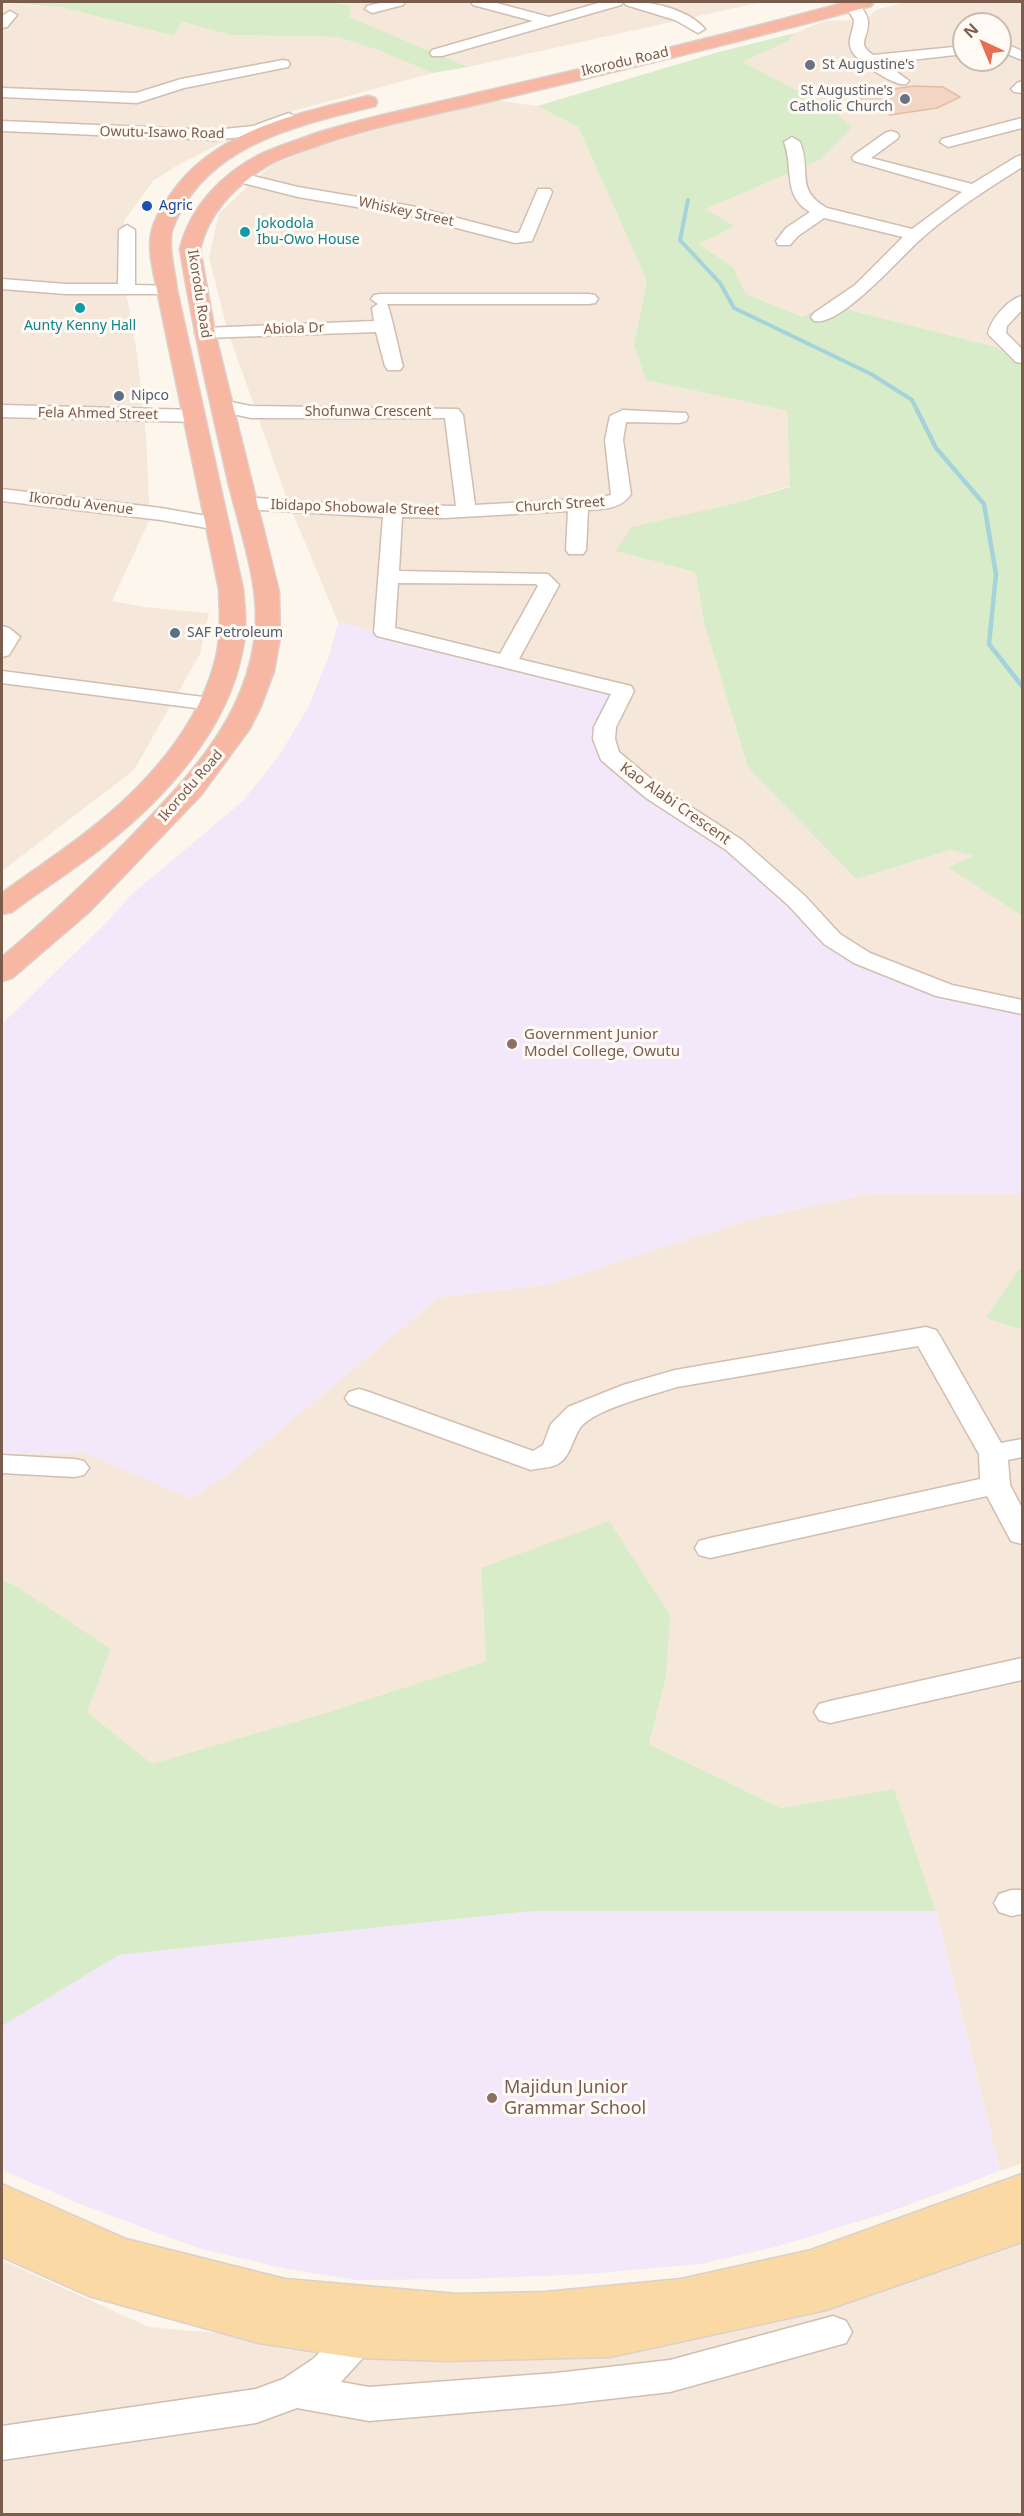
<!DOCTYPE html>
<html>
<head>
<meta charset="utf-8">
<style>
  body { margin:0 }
  #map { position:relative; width:1024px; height:2516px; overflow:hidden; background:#fdf6ec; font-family:"Noto Sans",sans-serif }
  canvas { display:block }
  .frame { position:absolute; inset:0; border:3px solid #7a5c4d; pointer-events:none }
  .north { position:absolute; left:952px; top:12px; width:60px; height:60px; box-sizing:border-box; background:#fffaf3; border:2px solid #cabbb1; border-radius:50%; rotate:316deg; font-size:16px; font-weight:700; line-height:24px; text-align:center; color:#7a5c4d }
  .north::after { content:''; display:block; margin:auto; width:21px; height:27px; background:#e76f51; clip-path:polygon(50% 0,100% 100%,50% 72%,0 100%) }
</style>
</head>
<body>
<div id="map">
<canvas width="1024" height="2516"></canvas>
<div class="frame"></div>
<div class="north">N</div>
</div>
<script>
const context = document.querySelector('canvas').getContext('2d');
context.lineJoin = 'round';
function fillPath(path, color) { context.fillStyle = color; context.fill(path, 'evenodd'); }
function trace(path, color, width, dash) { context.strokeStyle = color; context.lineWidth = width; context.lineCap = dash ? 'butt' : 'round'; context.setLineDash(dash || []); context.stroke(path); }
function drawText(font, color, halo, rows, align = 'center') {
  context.font = font + ' "Noto Sans",sans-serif'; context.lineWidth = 6; context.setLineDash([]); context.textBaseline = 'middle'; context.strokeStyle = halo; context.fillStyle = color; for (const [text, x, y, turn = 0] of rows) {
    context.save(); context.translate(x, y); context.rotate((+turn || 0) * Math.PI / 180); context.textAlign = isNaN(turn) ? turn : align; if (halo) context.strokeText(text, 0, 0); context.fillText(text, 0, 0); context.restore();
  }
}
const residential = new Path2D(`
  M332,2H762L468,67L348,17L351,6Z
  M908,2H1022V365L996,347L826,304L803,317L746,294L733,267L698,243L735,226L704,209L820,160L741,61L788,41L795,33L824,21L864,20L878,9ZM964,24H1000V60H964Z
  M2,3L65,8L172,36L183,22L230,35L337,37L375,49L433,73L289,112L217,145L178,165L153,181L124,221L123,275L137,353L146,436L150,519L112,601L144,607L209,613L200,654L134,770L2,871Z
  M486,99L537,106L578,127L647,281L634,343L646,380L787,411L790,486L724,506L616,551L695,572L705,626L748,768L856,879L951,850L975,856L949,867L1022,916V1013L851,957L609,763L620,693L338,622L287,499L228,332L209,258L219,213L271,165L323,145Z
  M867,1194H1022V1268L1018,1270L987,1318L1022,1330V2163L1000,2171L936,1911L894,1789L781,1808L649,1744L666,1677L481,1568L486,1661L329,1712L152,1765L87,1712L111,1649L13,1584L2,1580V1454L84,1453L191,1498L225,1476L439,1297L551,1284L747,1220Z
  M1022,2227V2514H2V2260L149,2327L490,2358L668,2331Z`);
const education = new Path2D(`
  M338,622L620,693L597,740L718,840L851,957L1022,1013V1194H867L747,1220L551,1284L439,1297L225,1476L191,1498L84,1453L2,1454V1024L108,921L132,894L243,801L279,756L309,706L330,653Z
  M532,1911H936L1000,2171L892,2211L779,2246L700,2264L587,2274L469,2279L356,2280L287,2269L198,2248L80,2204L2,2170V2026L119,1955Z`);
const green = new Path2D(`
  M2,2H332L351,6L349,17L468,67L433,73L375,49L337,37L230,35L183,22L173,36L65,8Z
  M795,33L788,41L742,62L826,105L852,127L820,160L705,209L735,226L699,244L733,267L746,294L803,317L826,304L996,347L1022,365V916L948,867L974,856L951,850L856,879L748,768L705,626L695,572L615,551L632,527L724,506L790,487L787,411L646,380L634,344L647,281L578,127L537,106L719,52Z
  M1022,1268V1330L986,1318L1018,1270Z
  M609,1521L670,1615L666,1677L649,1744L781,1808L894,1789L936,1911H532L119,1955L2,2026V1580L13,1584L111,1649L87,1712L152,1764L329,1712L486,1661L481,1568Z`);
const streamFar1 = new Path2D(`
  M688,200L680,240L720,283L734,308L871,374L912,400L918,412`);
const stream = new Path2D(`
  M917,410L936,448L984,504L996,574L989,644L1022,686`);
const building = new Path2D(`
  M914,86L943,87L960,97L937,108L890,115L884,111L866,112L849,102L880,91Z`);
const minor = new Path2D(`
  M384,2H405L403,5L372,13L365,9L367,6Z
  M471,2H493L549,17L602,2H623L621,5L442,56H432L430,53L432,50L533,21L473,5Z
  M624,2C649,0 688,9 705,29L698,33L675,20L626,5Z
  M847,2H857C862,8 869,16 868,24C868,39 856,43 873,55L964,46V54L885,63L909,81L906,84C895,87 854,60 851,49C847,39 854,31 854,20L845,5Z
  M10,11L17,15L7,27L2,28V16Z
  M1000,41L1022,51V60L1000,51Z
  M283,60L288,61L290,64L288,67L184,88L137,103L2,97V88L136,93L181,79Z
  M1022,81V93L1014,92L1011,89L1017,83Z
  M289,113L297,118L294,121L256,135L215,140L2,131V121L215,130L253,126Z
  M1022,118V128L948,147L940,142L942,139Z
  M891,131L897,133L899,136L897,139L871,158L972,184L1016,157L1022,155V167C988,189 952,211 921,239C900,257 841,327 814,321L811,317L814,313L855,285L903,237L824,218L798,236L790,245H778L776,241L786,228L810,212C782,196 794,168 784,142L792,137L800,142C812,172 794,189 827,208L912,229L962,192L854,161L852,158L854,155L885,133Z
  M237,172L298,187L411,206L515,233H519L538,189H550L552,192L532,241L515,243L410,216L298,197L231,180L229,177Z
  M127,225L135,230V285L173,286L176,290L173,294H66L2,289V279L66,284H118L119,230Z
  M380,294H589L595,295L598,299L595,303L589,304H387C390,308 400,356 403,366L400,370H388L385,366L376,332L204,338L198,337L195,333L198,329L204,328L374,321L372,308L378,304L371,299L374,295Z
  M1022,296V310L1007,326L1006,333L1022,349V363L1016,362L988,334C990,320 1008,299 1022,296Z
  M221,400L251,406L458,409L463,415L475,505L598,498L611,495L605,440L610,416L623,410L686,413L688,417L686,421L679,423L626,422L623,440L631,494C621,509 604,509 588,510L586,550L583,554H569L566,550L568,511L444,518L402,517L399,571L548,574L559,585L519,659L631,686L634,691L616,727L615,739L619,752L662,788L742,840L805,896L840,934L870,953L952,985L1022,1000V1014L936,996L854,963L824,944L789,906L726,850L646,798L601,760L593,739L594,727L611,694L377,636L374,632L383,517L244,509L237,507L234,503L237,499L244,497L356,505L456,506L445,418H251L215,410L212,406L215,402ZM398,583L536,584L538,586L500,654L395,628Z
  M2,405L195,410L202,412L204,416L202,420L195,422L2,417Z
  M2,489L161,508L218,518L225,520L228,524L225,528L218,530L161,520L2,501Z
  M2,626L9,628L20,637L9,655L2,657Z
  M2,671L211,698L219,699L222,704L219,709L211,710L2,683Z
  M926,1327L936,1330L940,1336L1001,1443L1022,1439V1457L1008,1460L1010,1485L1022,1508V1544L1011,1541L987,1496L710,1558L699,1555L695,1548L699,1541L710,1538L980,1479L979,1454L918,1346L677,1387C654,1394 603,1408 586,1422C572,1432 574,1454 558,1464C551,1468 539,1468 531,1470L349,1404L345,1398L349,1392L359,1389L369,1392L533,1451L543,1445L551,1424L568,1407L623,1385L675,1370Z
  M2,1455L74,1459L84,1461L89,1468L84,1475L74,1477L2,1473Z
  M1022,1658V1680L830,1723L819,1720L814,1712L819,1704L830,1701Z
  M1011,1890H1022V1914L1011,1916L999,1912L994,1903L999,1894Z
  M833,2316L846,2321L852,2332L846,2343L670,2392L556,2405L369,2421L297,2408L256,2423L2,2460V2426L256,2389L283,2379L313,2359L345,2327L358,2322L371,2327L377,2338L371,2349L341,2382L369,2387L556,2373L670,2360Z`);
const major = new Path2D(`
  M1022,2174V2242L826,2310L610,2357L447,2361L358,2358L259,2343L89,2296L2,2257V2184L126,2239L285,2279L457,2294L545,2292L681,2279L811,2250Z`);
const highway = new Path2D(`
  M847,2H874L871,6C743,41 613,72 483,103C430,115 377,126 325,143C307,150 287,155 270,164C237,184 209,211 200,249L215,333L279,592L280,637L274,671L261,706L250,728L201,795L90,911L12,978L2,981V957C46,920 87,881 128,840C190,776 257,709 256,613C255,571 239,526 229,485C211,406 193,329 180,249C190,207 222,174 259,155C277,146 296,141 314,134C366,117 420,107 473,94C598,65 723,36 847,2Z
  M368,96L375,98L377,102L375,106C308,123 226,139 186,202C180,212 173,223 171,235C169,253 175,272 177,290L243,589C245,610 247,631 242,652C227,730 165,798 105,845C75,869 42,889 12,912L2,914V893C29,873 57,855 84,834C143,789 201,727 217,653C221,631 220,610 219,589L157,290C154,272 148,253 151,235C153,220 163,206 171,194C215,130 297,114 368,96Z`);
const markers = [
  [810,65,6,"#6b7280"],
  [905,99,6,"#6b7280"],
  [147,206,6,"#1a4fb4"],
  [245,232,6,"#0f9aa8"],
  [80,308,6,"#0f9aa8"],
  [119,396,6,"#5c6f8a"],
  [175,633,6,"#5c6f8a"],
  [512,1044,6,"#8d6e63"],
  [492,2098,6,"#8d6e63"]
];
const farStreetnames = [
  ["Ikorodu Road",625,62,-13],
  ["Owutu-Isawo Road",162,133,1],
  ["Whiskey Street",406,212,12],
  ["Ikorodu Road",199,294,81],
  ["Abiola Dr",294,329,-2],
  ["Shofunwa Crescent",368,412],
  ["Fela Ahmed Street",98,414,1],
  ["Ikorodu Avenue",81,504,7],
  ["Church Street",560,505,-4],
  ["Ibidapo Shobowale Street",355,508,2],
  ["Ikorodu Road",191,786,-49]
];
const farWorshipnames = [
  ["St Augustine's",822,65],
  ["St Augustine's",893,91,"right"],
  ["Catholic Church",893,107,"right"]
];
const farTransitnames = [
  ["Agric",159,206]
];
const farCulturenames = [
  ["Jokodola",257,224],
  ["Ibu-Owo House",257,240],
  ["Aunty Kenny Hall",80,326,"center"]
];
const farServicenames = [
  ["Nipco",131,396],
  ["SAF Petroleum",187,633]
];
const streetNames = [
  ["Kao Alabi Crescent",675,804,35]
];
const educationNames = [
  ["Government Junior",524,1035],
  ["Model College, Owutu",524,1052]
];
const nearEducationnames = [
  ["Majidun Junior",504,2088],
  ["Grammar School",504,2109]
];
fillPath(residential, '#f5e8da');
fillPath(education, '#f3e8fa');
fillPath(green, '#d8ecc9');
trace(streamFar1, '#a5d3da', 4);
trace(stream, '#a5d3da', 4.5);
fillPath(building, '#f3d5c3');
trace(building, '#e6bba3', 1.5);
trace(minor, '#d1beb0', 3);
trace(major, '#dad1cd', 3);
trace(highway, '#dad1cd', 3);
fillPath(minor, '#fff');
fillPath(major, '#fbd9a5');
fillPath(highway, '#f7b7a3');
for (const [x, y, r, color] of markers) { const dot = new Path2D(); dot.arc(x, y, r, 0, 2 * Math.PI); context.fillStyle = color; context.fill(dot); trace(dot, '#fffaf3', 2); }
drawText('14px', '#7a5c4d', '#fffaf3', farStreetnames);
drawText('14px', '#5b616d', '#fffaf3', farWorshipnames, 'left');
drawText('14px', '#164399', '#fffaf3', farTransitnames, 'left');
drawText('14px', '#0d838f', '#fffaf3', farCulturenames, 'left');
drawText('14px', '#4e5e75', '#fffaf3', farServicenames, 'left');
drawText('15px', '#7a5c4d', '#fffaf3', streetNames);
drawText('15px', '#785e54', '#fffaf3', educationNames, 'left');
drawText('18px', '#785e54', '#fffaf3', nearEducationnames, 'left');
</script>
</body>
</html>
